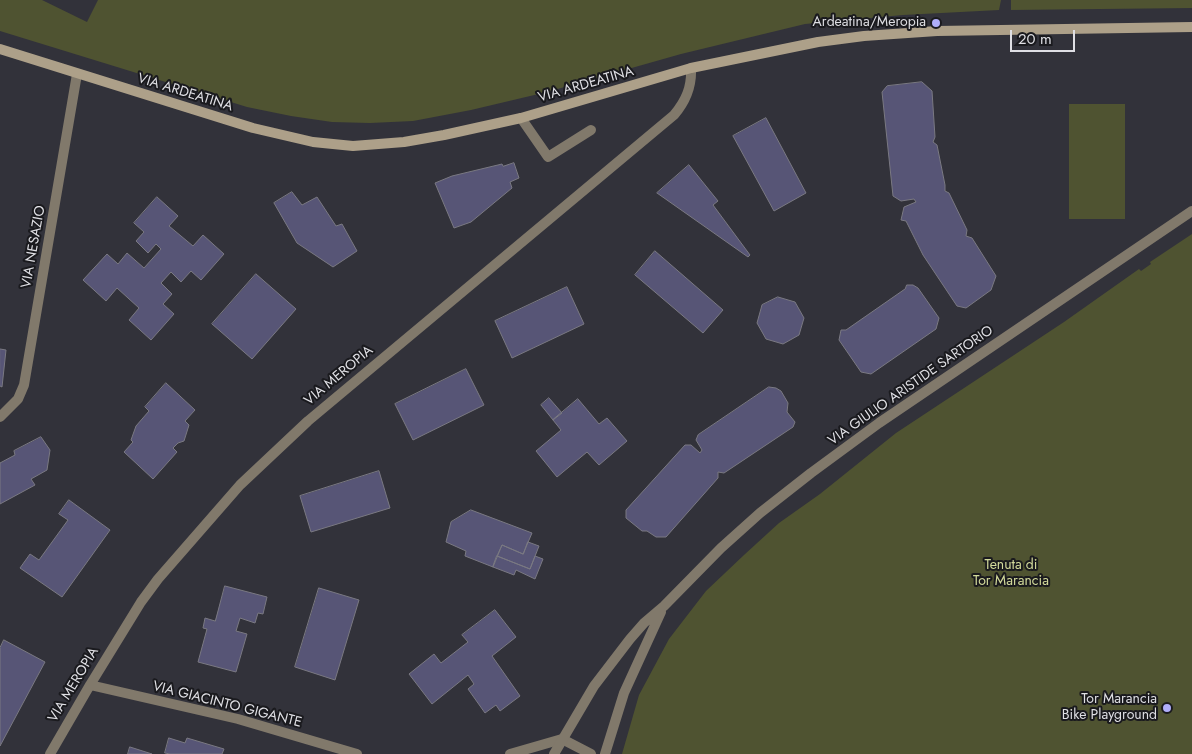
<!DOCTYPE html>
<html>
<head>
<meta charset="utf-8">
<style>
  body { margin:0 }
  #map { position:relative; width:1192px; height:754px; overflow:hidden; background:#32323a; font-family:Jost,sans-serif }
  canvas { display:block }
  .scale { position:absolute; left:1010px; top:30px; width:65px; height:22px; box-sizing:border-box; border:2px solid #dfdfe4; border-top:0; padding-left:6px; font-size:15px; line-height:18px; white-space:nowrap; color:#dfdfe4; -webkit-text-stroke:4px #1a1a1e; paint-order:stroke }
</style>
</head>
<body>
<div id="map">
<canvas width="1192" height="754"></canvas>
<div class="scale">20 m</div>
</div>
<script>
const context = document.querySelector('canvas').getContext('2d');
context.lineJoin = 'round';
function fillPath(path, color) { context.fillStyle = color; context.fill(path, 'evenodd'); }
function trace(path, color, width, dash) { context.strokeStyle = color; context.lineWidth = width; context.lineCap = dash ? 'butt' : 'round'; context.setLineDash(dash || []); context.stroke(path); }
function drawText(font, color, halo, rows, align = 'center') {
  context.font = font + ' Jost,sans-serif'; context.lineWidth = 4; context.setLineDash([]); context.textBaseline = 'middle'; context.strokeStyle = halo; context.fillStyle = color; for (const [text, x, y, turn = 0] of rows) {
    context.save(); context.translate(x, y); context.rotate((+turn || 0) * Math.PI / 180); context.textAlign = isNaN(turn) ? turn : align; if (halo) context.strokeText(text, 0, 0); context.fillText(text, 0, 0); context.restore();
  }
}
const green = new Path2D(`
  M0,0H42L87,22L98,0H1001L999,10L903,15L805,24L681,54L547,92L471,110L413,121L370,123L332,122L291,116L247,107L0,31Z
  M1011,0H1192V8L1011,10Z
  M1069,104H1125V219H1069Z
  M1192,234V754H622L639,695L669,639L706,591L744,555L779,523L820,494L896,433L1064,322L1139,269L1141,271L1151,264L1150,262Z`);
const building = new Path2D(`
  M922,82L932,91L935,137L933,142L937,145L945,185V191L949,193L967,230L966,236L972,238L996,276L991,290L966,308L957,306L923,255L906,221L901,220L904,207L916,202L914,199L901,201L893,196L882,92L887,86Z
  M766,118L806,193L774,211L733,136Z
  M514,163L519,178L510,182L512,188L471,222L454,228L435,183L452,176L502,164L503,166Z
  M689,165L718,201L713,205L750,255L748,257L657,193Z
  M292,192L302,205L317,197L336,226L342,224L357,251L333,267L297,243L274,203Z
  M157,197L178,216L169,226L193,246L203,235L224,254L201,280L191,271L181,282L171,272L161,283L172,294L163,304L174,314L151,340L129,320L139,308L117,288L106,301L83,280L107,254L118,264L127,253L144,268L161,249L156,244L148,253L136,241L144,232L134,223Z
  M655,251L723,310L703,333L635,275Z
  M256,274L296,309L252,359L212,324Z
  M907,285H913L918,288L939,318L936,329L871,374L861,372L839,340L841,330H846L905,289Z
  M567,287L584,324L512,358L495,321Z
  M778,297L795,302L804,318L799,335L783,344L766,339L757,323L762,305Z
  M0,349L6,350L2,387L0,386Z
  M466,369L484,405L413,440L395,404Z
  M166,383L195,410L185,421L189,425L184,441L178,443L173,448L177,452L153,479L124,452L133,442L131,440L136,426L149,411L145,407Z
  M769,387L776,388L781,391L788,403L787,412L795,422L793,427L724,473L718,472V478L666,537H656L647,531H642L626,518V510L685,445H691L700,453L702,450L696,440L698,435Z
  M549,398L562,413L553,420L541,405Z
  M578,399L599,424L607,418L627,441L599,465L587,452L557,477L536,451L561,430L553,420Z
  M41,437L50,450L47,470L31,479L35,485L0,504V463L15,455L14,451Z
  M379,471L390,508L311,532L300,496Z
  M69,500L110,530L62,597L20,568L30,554L39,560L68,520L59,514Z
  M471,510L532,533L523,554L502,545L493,567L465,556L466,551L446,542L451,522Z
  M528,542L539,546L530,569L497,556L502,545L523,554Z
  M497,556L530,569L535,556L543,559L535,579L516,570L514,575L493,567Z
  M225,586L267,597L263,614L258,613L255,623L240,618L236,631L247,634L236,672L198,662L207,629L203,628L205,618L215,621Z
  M319,588L359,600L335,680L295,667Z
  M495,610L516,637L492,656L520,696L500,711L496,705L485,713L468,689L474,684L468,675L432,704L409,674L434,654L441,663L468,642L462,635Z
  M4,640L45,662L0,746V648Z
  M169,738L185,743L187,738L224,749L222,754H170L165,753Z
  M130,747L152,754H128Z`);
const service = new Path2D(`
  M521,118L548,157L591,130`);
const minor = new Path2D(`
  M0,417L18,399L24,385L77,74
  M90,685L238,719L357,754
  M50,754L90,685L141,602L158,579L240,485L308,421L674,115C686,101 692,87 691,68
  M510,754L562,739L591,754`);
const tertiary = new Path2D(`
  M554,754L594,686L630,639L644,623L664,606L721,548L760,513L811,473L879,423L1192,211
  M605,754L624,693L661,612`);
const secondary = new Path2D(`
  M0,49L253,128L313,142L353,146L404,142L444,135L521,118L691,68L818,42L864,36L937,31L1192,27`);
const markers = [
  [936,23,5,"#b0aefa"],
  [1167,708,5,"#b0aefa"]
];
const poiNames = [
  ["Ardeatina/Meropia",926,23],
  ["Tor Marancia",1157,700],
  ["Bike Playground",1157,716]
];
const streetNames = [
  ["VIA ARDEATINA",586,85,-16],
  ["VIA ARDEATINA",185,93,17],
  ["VIA NESAZIO",34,247,-80],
  ["VIA MEROPIA",339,376,-40],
  ["VIA GIULIO ARISTIDE SARTORIO",911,386,-35],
  ["VIA MEROPIA",74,685,-59],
  ["VIA GIACINTO GIGANTE",227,705,14]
];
const parkNames = [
  ["Tenuta di",1011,566],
  ["Tor Marancia",1011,582]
];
fillPath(green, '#4f5331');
fillPath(building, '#575576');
trace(building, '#7a7982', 1);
trace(service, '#81796b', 10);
trace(minor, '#81796b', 10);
trace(tertiary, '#81796b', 10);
trace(secondary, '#ada089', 10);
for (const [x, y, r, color] of markers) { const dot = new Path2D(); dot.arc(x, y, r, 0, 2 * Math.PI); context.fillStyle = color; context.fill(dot); trace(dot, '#1a1a1e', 2); }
drawText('14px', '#dfdfe4', '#1a1a1e', poiNames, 'right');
drawText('14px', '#dfdfe4', '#1a1a1e', streetNames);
drawText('14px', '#d3da9b', '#1a1a1e', parkNames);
</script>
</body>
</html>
